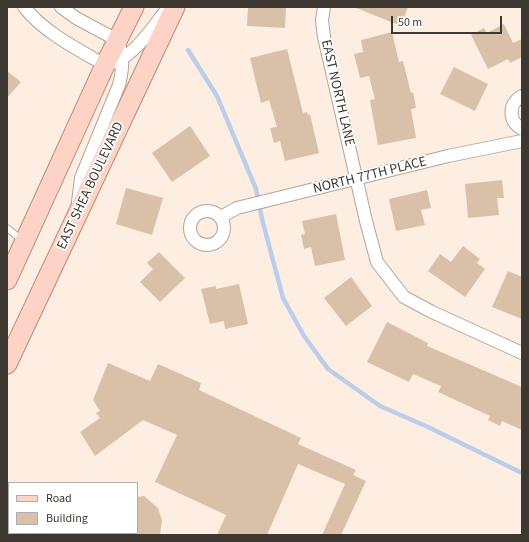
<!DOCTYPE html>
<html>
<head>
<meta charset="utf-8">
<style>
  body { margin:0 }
  #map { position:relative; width:529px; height:542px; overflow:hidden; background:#fdeee1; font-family:"Source Sans 3",sans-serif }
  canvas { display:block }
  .frame { position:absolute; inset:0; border:8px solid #3c3731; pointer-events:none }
  .legend { position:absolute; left:8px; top:482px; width:130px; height:52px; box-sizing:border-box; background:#fff; border:1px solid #b1afad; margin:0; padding:5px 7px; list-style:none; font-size:12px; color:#3c3731 }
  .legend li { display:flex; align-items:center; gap:8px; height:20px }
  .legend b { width:20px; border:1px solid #b1afad }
  .scale { position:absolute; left:391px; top:16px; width:111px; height:18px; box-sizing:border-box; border:2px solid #3c3731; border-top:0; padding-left:5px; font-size:12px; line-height:14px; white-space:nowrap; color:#3c3731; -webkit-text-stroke:3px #fff; paint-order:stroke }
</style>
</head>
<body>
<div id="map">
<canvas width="529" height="542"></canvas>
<div class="frame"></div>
<ul class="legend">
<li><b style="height:5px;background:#fdd3c6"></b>Road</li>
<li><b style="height:11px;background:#d9c0a8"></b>Building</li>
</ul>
<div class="scale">50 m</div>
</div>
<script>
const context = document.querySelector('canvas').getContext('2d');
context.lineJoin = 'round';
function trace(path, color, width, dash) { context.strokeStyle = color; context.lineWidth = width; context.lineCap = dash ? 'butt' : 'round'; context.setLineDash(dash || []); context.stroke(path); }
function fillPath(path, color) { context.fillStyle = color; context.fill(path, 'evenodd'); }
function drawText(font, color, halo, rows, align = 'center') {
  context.font = font + ' "Source Sans 3",sans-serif'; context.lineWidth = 3.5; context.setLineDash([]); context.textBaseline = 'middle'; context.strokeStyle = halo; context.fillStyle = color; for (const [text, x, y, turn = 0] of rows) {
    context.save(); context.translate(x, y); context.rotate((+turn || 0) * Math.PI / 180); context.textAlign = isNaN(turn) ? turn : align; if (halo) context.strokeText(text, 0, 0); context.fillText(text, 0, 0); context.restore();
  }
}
const stream = new Path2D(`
  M188,50L217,96L256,189L262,219L283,298L304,336L328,369L380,406L428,427L522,473`);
const building = new Path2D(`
  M248,7L286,8L285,28L247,26Z
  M354,7H408L401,26Z
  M504,24L513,43L522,39V57L510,63L508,59L488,69L471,35L484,28L487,33Z
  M392,32L399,62L403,61L411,93L413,92L416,108L411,109L416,138L378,145L370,100L375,99L369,76L360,78L354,54L363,52L361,40Z
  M287,49L303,113L307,112L308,115L310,114L319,153L285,161L280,141L274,143L270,128L277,127L269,100L261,103L250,58Z
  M454,67L488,84L475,111L440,94Z
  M7,71L21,82L7,98Z
  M190,126L210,156L172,182L152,153Z
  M502,180L504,198H497L499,215L468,218L465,184Z
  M126,188L163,198L152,235L116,224Z
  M427,190L431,208L421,210L425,225L396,231L389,199Z
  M336,214L345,260L315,266L311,247L304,249L301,235L305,234L302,221Z
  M463,246L480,259L477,263L485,269L465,297L428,271L440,254L451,262Z
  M159,252L185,278L160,302L140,282L153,269L147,263Z
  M508,271L522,277V319L492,307Z
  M351,277L372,306L346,326L324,298Z
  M239,284L248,324L225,329L224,321L210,324L201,289L216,286V289Z
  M387,322L428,343L427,346L522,387V430L502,421L500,426L488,420L490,416L438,392L441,386L413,374L409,382L367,362Z
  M108,363L150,381L158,364L201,383L199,390L301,438L298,444L356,470L353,475L366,481L341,535H322L345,484L298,464L267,535H217L226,515L155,482L177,435L143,420L95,456L80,432L100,418L96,413L100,411L93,400Z
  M144,496L158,508L162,520L160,535H137V497Z`);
const lane = new Path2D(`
  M7,228L22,240`);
const street = new Path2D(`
  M24,7C45,33 77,49 105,65C133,60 151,29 168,8
  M61,7L76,18L117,40C124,56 123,69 119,85L81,178L78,202
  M324,7L322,20L324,37L366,221L377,262L404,297L432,312L522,353
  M522,96C508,104 508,121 522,129
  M190 228a17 17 0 1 1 34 0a17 17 0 1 1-34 0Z
  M221,217L237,208L448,156L522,141`);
const primary = new Path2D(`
  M7,280L105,65L134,7
  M7,364L175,7`);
const streetNames = [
  ["EAST NORTH LANE",337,93,77],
  ["NORTH 77TH PLACE",370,176,-14],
  ["EAST SHEA BOULEVARD",91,186,-65]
];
trace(stream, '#bbcee9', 4.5);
fillPath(building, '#d9c0a8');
trace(lane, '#b2a598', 8);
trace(street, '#b2a598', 14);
trace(primary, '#b98979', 21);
trace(lane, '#fff', 6);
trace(street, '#fff', 12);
trace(primary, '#fdd3c6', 19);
drawText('14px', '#3c3731', '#fff', streetNames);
</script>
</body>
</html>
